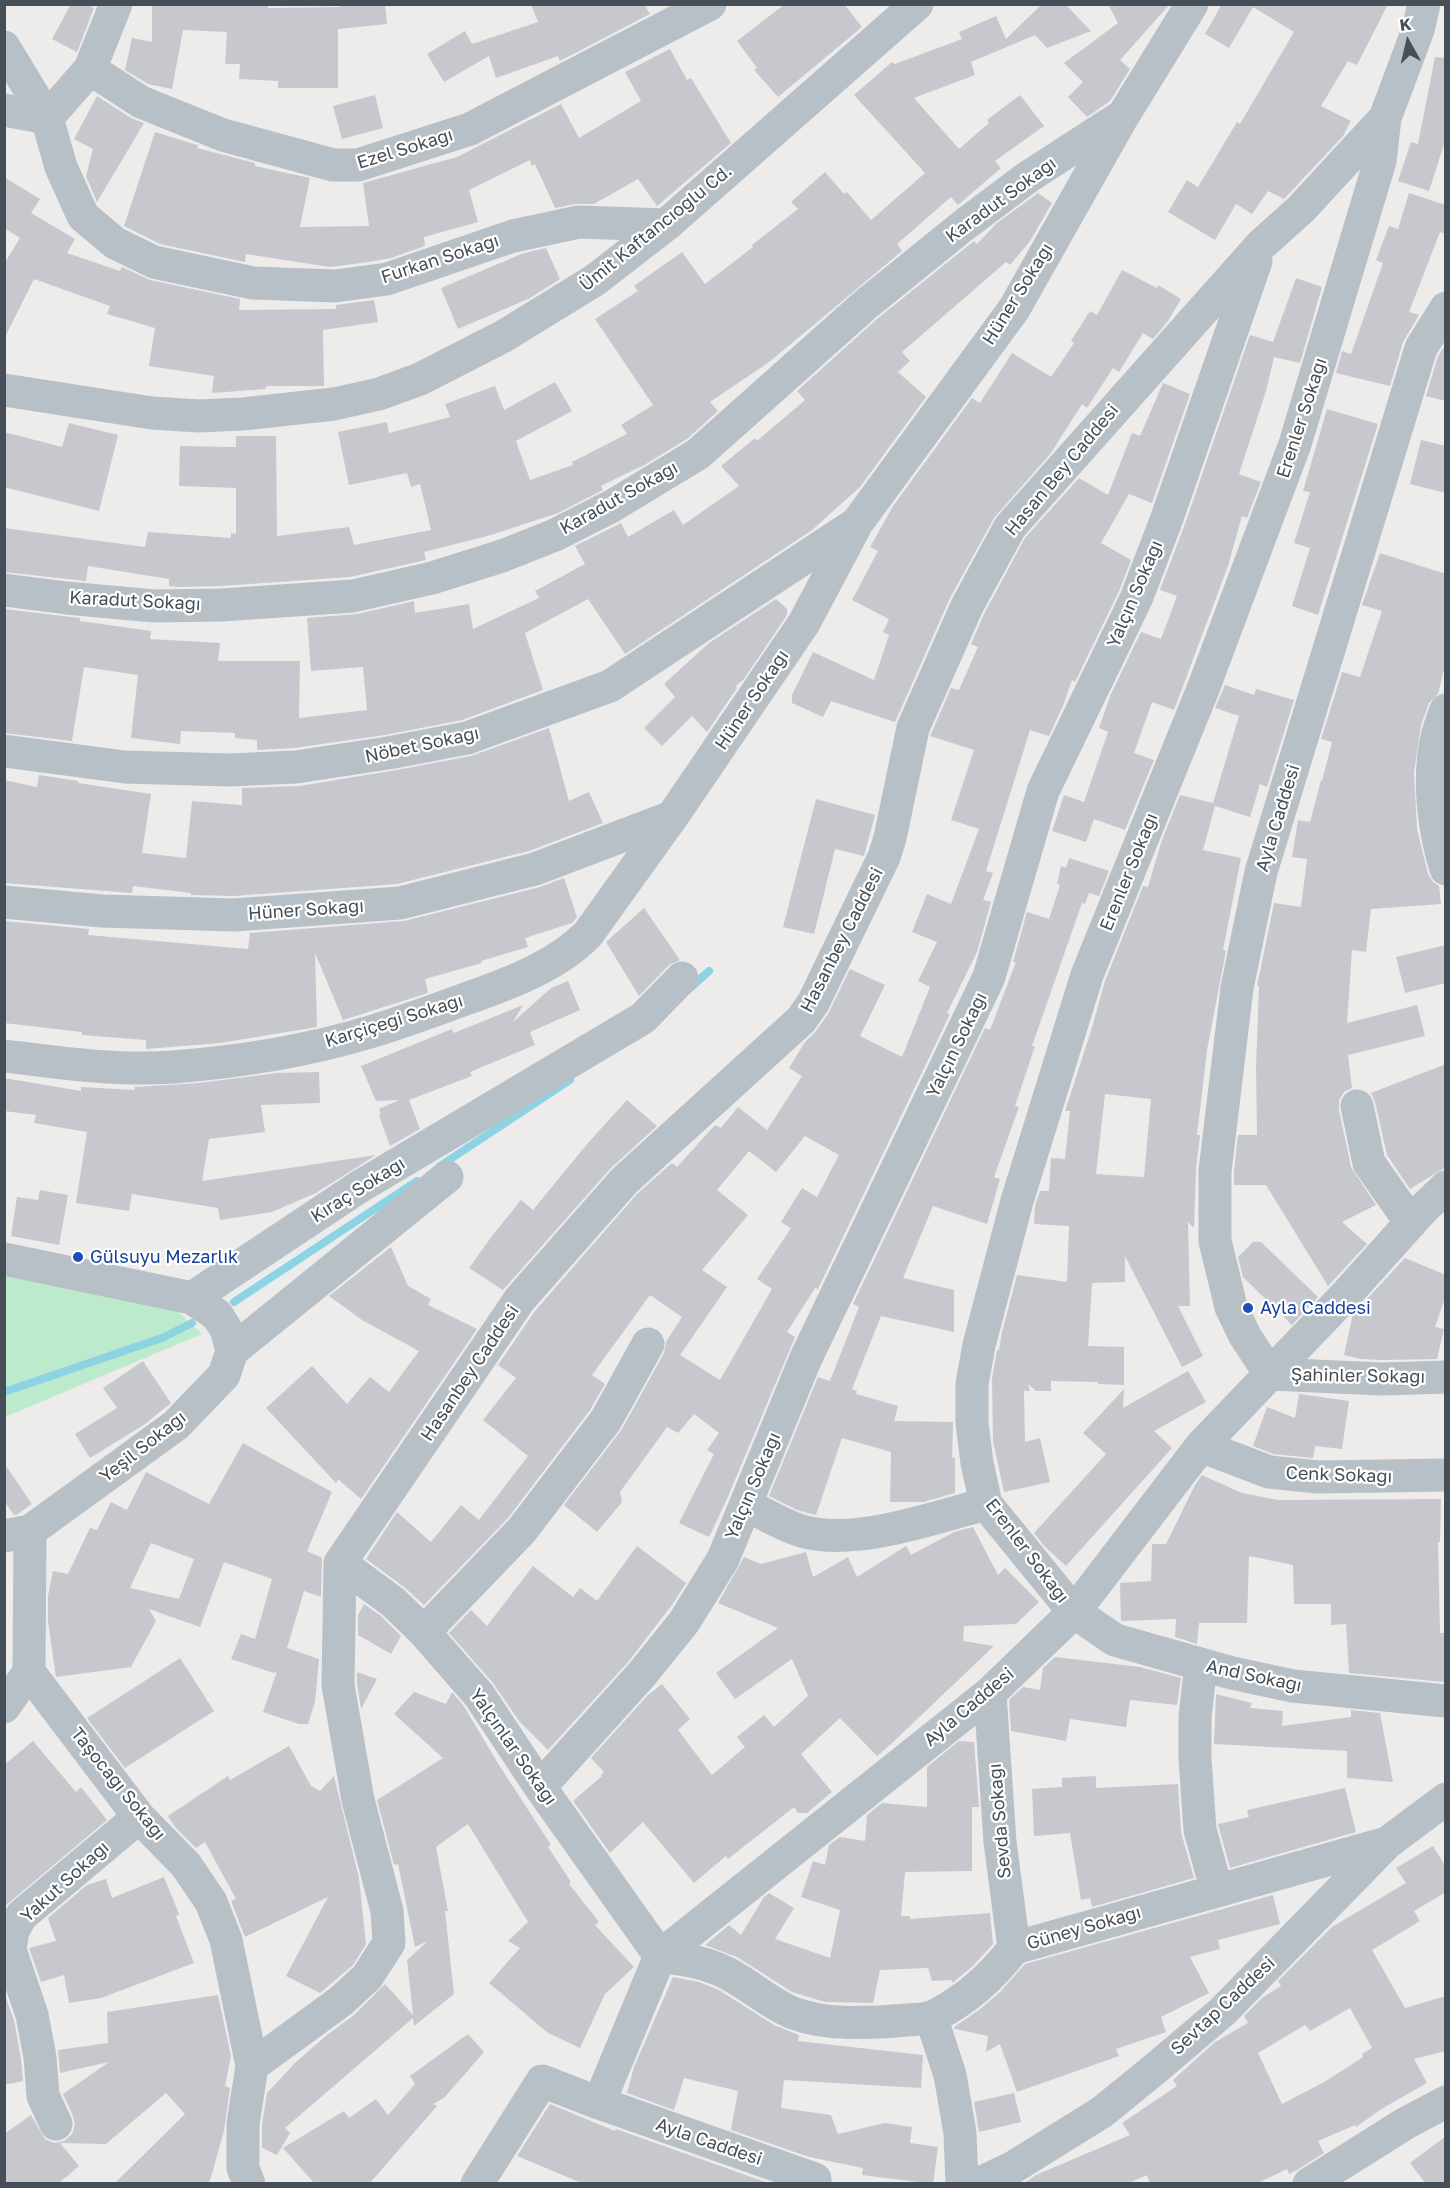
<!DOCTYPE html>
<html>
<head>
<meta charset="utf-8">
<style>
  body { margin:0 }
  #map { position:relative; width:1450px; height:2188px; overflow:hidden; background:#eeebeb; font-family:"Golos Text",sans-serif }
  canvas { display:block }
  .frame { position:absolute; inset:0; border:6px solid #464f57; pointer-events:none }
  .north { position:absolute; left:1378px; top:12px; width:60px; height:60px; -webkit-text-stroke:4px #fff; paint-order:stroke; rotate:352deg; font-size:16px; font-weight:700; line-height:24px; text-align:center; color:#464f57 }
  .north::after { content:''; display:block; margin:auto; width:21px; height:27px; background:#464f57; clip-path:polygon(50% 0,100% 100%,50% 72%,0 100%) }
</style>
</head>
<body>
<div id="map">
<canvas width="1450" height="2188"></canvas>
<div class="frame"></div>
<div class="north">K</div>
</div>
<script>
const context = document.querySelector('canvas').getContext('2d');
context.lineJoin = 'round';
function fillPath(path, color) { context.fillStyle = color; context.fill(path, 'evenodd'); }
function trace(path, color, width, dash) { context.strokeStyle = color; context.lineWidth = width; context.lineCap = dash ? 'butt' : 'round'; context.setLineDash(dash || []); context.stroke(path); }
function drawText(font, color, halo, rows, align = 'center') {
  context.font = font + ' "Golos Text",sans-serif'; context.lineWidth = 4.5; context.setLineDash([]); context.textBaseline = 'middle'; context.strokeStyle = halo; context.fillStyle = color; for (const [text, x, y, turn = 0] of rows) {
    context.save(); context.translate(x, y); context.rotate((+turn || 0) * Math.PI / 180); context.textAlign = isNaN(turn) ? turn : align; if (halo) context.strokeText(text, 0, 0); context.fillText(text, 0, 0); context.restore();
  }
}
const green = new Path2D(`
  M5,1276L177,1311L202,1334L5,1417Z`);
const stream = new Path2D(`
  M689,989L709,971
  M440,1166L570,1080
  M234,1302L417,1181
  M4,1392L162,1338L192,1323`);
const building = new Path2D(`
  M71,4H87L94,8L77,52L52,39Z
  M152,4H268V8L340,7L339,4H385L387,24L338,29V88H278V81L239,79L240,64H225L227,32L183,30L172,89L148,84L125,70L132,38L152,42Z
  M531,4H644L650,14L560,61L558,56L496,78L489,56L444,82L427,54L465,31L472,44L538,22Z
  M785,4H844L862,27L778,97L754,70L757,68L737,41Z
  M1042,4H1065L1091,31L1047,48L1035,35L971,62L975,75L914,98L959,149L989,123L987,120L1020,95L1044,126L995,161L1001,168L958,205L951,197L897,244L902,251L815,324L769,362L710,402L718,411L687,439L646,464L601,486L603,490L558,513L491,535L424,552L426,560L350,577L221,586L180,587L169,586V579L88,566L86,581L4,572V528L145,547L148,532L231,538V533L236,534V488L179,486L180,446L236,447V436H276L277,536L349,527L354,545L431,530L420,484L411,487L407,473L349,485L338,432L387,422L389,433L450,417L445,404L495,386L504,410L555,382L572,411L516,441L530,480L573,465L572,462L627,434L621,425L653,405L595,319L638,291L634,286L682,252L705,284L753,247L752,245L798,209L791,202L825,172L844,194L847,192L871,220L925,173L854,95L892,62L895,64L962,39L959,32L996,16L1006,39Z
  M1108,4H1170L1120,60L1130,69L1110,101L1087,117L1068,97L1083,82L1064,63L1118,23Z
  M1222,4H1388L1357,65L1348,61L1321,106L1351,121L1343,136L1284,199L1268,191L1252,214L1236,204L1215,240L1168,212L1187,180L1198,187L1237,122L1240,124L1294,32L1253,7L1229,48L1205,34Z
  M670,49L687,80L691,78L731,143L657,206L638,179L594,204H575L555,208L535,164L532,166L530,160L469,190L478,222L424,237L425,246L391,258L369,262L330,267L246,254L245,262L160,244L124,226L155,132L194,144L198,145L197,148L255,163V166L310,178L300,227L369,226L363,183L457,157L561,104L579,138L641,101L625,72Z
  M1435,57L1446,58V138L1429,191L1398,181L1411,142L1418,144Z
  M375,95L383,128L342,139L333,106Z
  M97,96L131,118L144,123L97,202L86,176L93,149L74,139Z
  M4,177L40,199L31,213L75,239L67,253L120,271L122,267L150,280L240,299L239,310L336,309V305L374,300L378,322L323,330L324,386H266V389L212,393L214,376L149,366L155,328L107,314L110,306L34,279L4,339V264L20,238L4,228Z
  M1038,193L1052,203L1030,241L1010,265L1006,262L902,352L910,361L898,372L926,397L860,487L812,530L625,654L588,599L525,633L543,690L462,720L385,735L294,748L257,750V740L235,738V733L181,731L180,744L131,738L138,675L84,667L72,741L4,733V609L80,618V621L151,631L150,639L220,643L218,661H300L299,718L367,710L363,667L311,671L307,618L357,614L414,601L415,613L469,604L473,629L539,598L535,591L585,564L575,546L621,523L628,537L674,510L683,525L739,486L721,466L755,438L757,441L805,400L797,391L877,319L974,241L977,244L997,223Z
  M1409,193L1446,205V234L1440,232L1409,312L1419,315L1403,342L1390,386L1336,373L1342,351L1351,354L1383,263L1376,260L1389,226L1398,229Z
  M546,248L560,279L530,298L458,329L441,288L524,253Z
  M1122,270L1157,288L1158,285L1181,299L1168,321L1153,339L1143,333L1119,372L1113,368L1087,408L1082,404L1051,453L994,518L950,598L895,722L831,701L823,717L792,703V695L813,652L874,680L889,635L883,632L889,619L852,600L878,551L870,547L893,506L972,398L980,403L1012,353L1051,377L1074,343L1071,341L1090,311L1097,315Z
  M1296,278L1322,287L1300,363L1274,357L1266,391L1239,474L1261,482L1247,518L1242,516L1228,566L1174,710L1152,702L1134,753L1154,760L1125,830L1094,819L1086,842L1052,831L1064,795L1084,802L1108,732L1099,728L1110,696L1141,632L1161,639L1177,596L1160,590L1185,524L1250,335L1273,342Z
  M1443,348H1446V401L1426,396L1438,356Z
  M1163,383L1190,394L1152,503L1129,494L1101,543L1131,560L1119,591L1075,682L1072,680L1063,706L1049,736L1030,730L986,871L993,873L983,900L991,902L977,952L947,1013L950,1014L818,1289L815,1288L787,1332L795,1337L727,1499L709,1537L679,1523L714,1454L707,1450L719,1433L694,1414L678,1433L667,1427L620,1492L622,1502L597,1532L564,1505L622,1429L664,1353L666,1342L682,1317L650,1295L592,1375L605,1384L590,1410L508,1518L424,1605L404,1587L366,1559L397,1512L431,1542L461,1505L479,1520L528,1456L483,1420L516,1378L498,1365L535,1311L637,1194L672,1163L677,1167L715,1125L721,1128L738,1107L767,1130L802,1076L789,1068L805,1042L816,1031L828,1014L850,969L885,985L860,1036L902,1057L930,987L918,981L937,942L912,932L927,894L951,904L979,829L951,820L974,750L930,736L931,734L951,688L959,690L978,647L971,644L984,614L1025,538L1079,478L1108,495L1132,433L1140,436ZM805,1136L839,1155L817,1197L802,1188L781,1222L791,1228L757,1279L772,1289L720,1380L680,1355L727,1287L702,1270L748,1215L717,1190L749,1151L776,1172Z
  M1327,409L1378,424L1318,615L1292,606L1310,548L1294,543L1310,492L1303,491Z
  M69,423L118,435L99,511L4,487V432L62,447Z
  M1421,440L1446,446V493L1410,484Z
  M1380,553L1446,574V661L1438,694L1429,703L1421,725L1414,773L1417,829L1428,874L1433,882L1439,886L1441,904L1371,909L1366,952L1352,950L1347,1023L1417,1005L1425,1036L1348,1055L1352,1088L1344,1092L1339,1100V1110L1351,1167L1376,1205L1342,1222L1367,1244L1328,1286L1266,1185H1234V1172L1238,1135H1257L1256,1067L1259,986H1257L1274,903L1301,907L1307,859L1292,857L1298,820L1310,822L1321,780L1322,781L1332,742L1321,739L1342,672L1360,677L1382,611L1362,605Z
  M776,599L787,609V615L744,679L736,686L737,688L707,732L692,716L662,746L644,728L675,697L664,684L709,643Z
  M1225,685L1254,695L1256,689L1294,700L1267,787L1260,784L1250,817L1215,806L1203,850L1241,858L1223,950L1226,951L1207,1050L1197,1135H1200L1196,1169L1194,1228L1188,1222L1190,1306H1178L1203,1356L1182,1367L1125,1256V1282L1092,1283L1088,1346L1124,1347V1385L1098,1384V1382L1051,1381V1391H1036L1028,1384L1030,1391H1024L1025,1442L1040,1438L1050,1482L1004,1492L993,1441L992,1379L997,1350H999L1002,1332L1017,1275L1067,1282L1069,1226L1034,1224L1035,1206L1040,1191H1049L1051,1158L1065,1159L1070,1111H1065L1091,1031L1105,981L1143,886L1148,887L1161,843L1180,795L1213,803L1239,716L1215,708ZM1105,1094L1151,1099L1144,1177L1096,1174Z
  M549,728L569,801L589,792L603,823L529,851L397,884L234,896L191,895V893L133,886L132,893L4,883V780L37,787L39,775L78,781V783L151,794L142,853L186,858L192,801L242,805V788L299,786L391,771L471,756Z
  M816,799L875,815L864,856L835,849L814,934L783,927Z
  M1069,858L1109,871L1099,896L1089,893L1085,904L1082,903L1032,1046H1035L1015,1106L1019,1107L994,1177L1000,1179L987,1224L933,1206L903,1278L954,1290V1332L881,1316L852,1389L857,1391L856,1394L898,1406L894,1421L953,1422L952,1458L955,1457V1493L923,1502H890L891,1452L842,1438L816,1515L797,1510L769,1496L818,1377L830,1381L859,1307L853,1304L985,1028L990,1030L1016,962H1013L1027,912L1049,919L1060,885L1057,884L1061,866L1066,868Z
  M564,878L577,917L572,923L525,938L528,947L481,961L482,963L425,979L428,993L343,1020L315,953L317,1027L220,1043L146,1049V1040L82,1035V1032L4,1023V921L89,929L88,935L248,949L250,933L404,921L540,887Z
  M644,908L680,960L669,965L639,996L606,942Z
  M1446,945V983L1405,993L1396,957Z
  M568,981L580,1010L530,1032L535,1045L470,1072L472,1076L409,1100L420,1129L390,1146L379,1115L381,1114L379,1109L399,1100L376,1101L361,1066L452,1029L454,1033L523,1005L513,1022L551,988Z
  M1446,1064V1167L1410,1189L1387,1155L1375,1102L1371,1093Z
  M319,1072L320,1103L261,1105L265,1132L209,1139L202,1181L376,1155L316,1193L272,1212L220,1220L218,1208L132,1194L129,1211L76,1203L87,1132L34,1123L36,1115L4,1111V1078L81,1091V1087L134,1090L135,1087L199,1083L277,1073Z
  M627,1100L657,1126L610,1169L503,1290L469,1268L492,1236L521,1200L533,1210L588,1143Z
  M40,1190L68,1195L59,1245L11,1236L17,1197L38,1200Z
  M1253,1242H1261L1318,1297L1292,1325L1243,1277L1238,1257Z
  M391,1247L408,1286L431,1299L428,1305L477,1329L361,1499L338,1479L336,1483L266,1408L312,1366L347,1404L370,1377L389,1392L419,1351L362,1320L329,1296Z
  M1405,1258L1446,1275V1295L1435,1327L1444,1329L1437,1359L1382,1360L1361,1359L1344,1355L1353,1314Z
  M143,1361L171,1403L145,1424L90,1458L75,1434L117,1408L103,1388Z
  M1188,1371L1206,1402L1154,1431L1172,1448L1066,1566L1045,1547L1034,1533L1106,1454L1083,1433L1124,1389L1123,1408Z
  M1299,1394L1349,1401L1342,1449L1315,1446L1313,1458L1273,1454L1253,1446L1267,1407L1295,1418Z
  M243,1443L332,1492L307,1551L322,1558L321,1597L304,1591L287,1648L319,1659L315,1702L308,1724H299L263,1712L277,1671L274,1673L231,1659L241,1634L255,1639L272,1579L224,1562L200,1627L149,1609L156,1621L131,1667L56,1677L48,1622V1596L53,1571L68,1574L90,1528L97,1530L111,1502L127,1510L146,1472L209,1504ZM151,1543L194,1559L179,1599L130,1588Z
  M4,1463L32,1504L16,1515H14L4,1501Z
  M1202,1475L1242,1493L1278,1500L1441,1499L1440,1542H1438L1440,1633H1445V1682L1349,1673L1346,1624L1331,1625V1604H1294L1293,1565L1249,1556L1247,1623H1199L1197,1644L1175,1637L1176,1619L1121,1621L1120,1583L1151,1581L1152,1544H1166L1195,1485Z
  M973,1527L998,1575L1005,1568L1039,1602L1016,1624L964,1626L963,1641L994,1646L891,1744L877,1756L840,1718L801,1754L832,1792L807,1813H798L794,1807L728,1859L726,1856L694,1883L643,1822L610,1853L573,1801L602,1776L601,1775L604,1772L591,1758L648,1695L662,1684L690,1719L678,1730L712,1775L745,1747L737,1737L764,1715L774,1727L808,1696L792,1659L735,1699L716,1673L778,1628L718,1603L744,1557L761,1564L806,1552L813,1577L848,1557L857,1577L906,1546L911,1555L954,1532Z
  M637,1546L686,1583L672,1605L628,1662L548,1750L519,1721L493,1683L449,1633L471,1610L487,1626L533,1566L573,1597L580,1588L597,1601Z
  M364,1604L381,1616L401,1636L391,1654L358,1635V1615Z
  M1055,1657L1140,1667L1181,1678L1177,1705L1130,1700L1126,1727L1070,1719L1066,1741L1011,1731L1009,1700L1023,1687L1040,1690L1043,1668Z
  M180,1658L214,1711L125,1768L87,1718Z
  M357,1672L377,1679L361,1709L357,1684Z
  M414,1692L446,1704L452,1692L463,1705L499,1765L551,1845L548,1847L571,1882L569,1884L599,1922L595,1925L634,1967L605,1994L580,2048L548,2033L489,1983L520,1948L508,1941L528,1922L468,1824L436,1847L448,1911H445L454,1994L414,2026L413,2018L285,2128L290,2133L277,2155L262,2148V2125L267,2093L295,2063L327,2035L354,2015L385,1984L413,2015L407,1960L428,1941L415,1947L398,1864L394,1865L377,1800L443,1758L394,1714Z
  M1216,1694L1252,1703L1250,1708L1283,1711L1282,1726L1351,1717V1710L1380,1713L1393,1782L1347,1778V1751L1214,1744Z
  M33,1741L76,1792L81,1787L107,1820L4,1907V1765Z
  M959,1741L974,1742L979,1807H972V1871L905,1872L901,1916H910V1919L990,1913L993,1944L974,1965L956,1980L953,1983L951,1980L932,1981L928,1968L880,1970L873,2003L825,2002L792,1992L737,1957L705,1945L729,1925L741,1935L764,1897L769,1893L794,1908L775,1939L830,1958L840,1910L801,1897L813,1861L825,1865L829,1845L840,1837L865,1841L867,1815L882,1803L927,1807V1767Z
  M289,1746L311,1786L320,1791L334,1776L359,1878L366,1944L353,1965L320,1993L286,1976L328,1897L245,1937L231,1901L236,1899L205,1842L196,1848L175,1827L168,1816L228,1776L230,1780Z
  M1096,1776V1788L1178,1784L1181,1832L1194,1878L1092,1907L1090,1898L1081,1900L1070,1833L1034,1836L1032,1789L1062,1787V1778Z
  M1345,1788L1356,1832L1230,1868L1218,1824L1249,1817L1247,1810Z
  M1433,1846L1446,1867V1892L1414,1911L1420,1921L1372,1950L1405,2008L1446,1996V2051L1414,2059L1427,2083L1383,2108L1356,2127L1355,2125L1318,2141L1324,2153L1297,2170L1289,2174L1287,2169L1256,2184H1150L1147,2175L1127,2184H1023L1036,2175L1130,2135L1122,2123L1177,2086L1173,2080L1215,2042L1248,2023L1244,2016L1262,1998L1281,1986L1278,1981L1332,1927L1406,1883L1396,1868ZM1350,2008L1372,2048L1362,2054L1363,2057L1326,2081L1282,2104L1258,2053L1305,2025L1310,2031Z
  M164,1877L179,1914L176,1916L194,1963L101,1998L69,2003L64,1975L41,1982L29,1948L56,1941L48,1918L87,1885L106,1879L112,1898Z
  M1273,1895L1280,1924L1218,1940L1220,1949L1190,1957L1209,1993L1161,2017L1166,2032L1116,2049L1119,2056L1017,2092L1000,2044L986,2052L988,2036L955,2029L954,2027L979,2010L1000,1992L1025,1964Z
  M673,1977L699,1982L719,1990L774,2025L799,2035L798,2041L923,2055L921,2088L784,2080L781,2108L831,2115L838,2134L885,2123L912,2127L910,2143L938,2147L933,2184L862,2175L863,2168L809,2157L731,2130L738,2091L684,2078L674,2110L627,2093L634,2067Z
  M4,1992L14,2020L21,2059L23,2081L4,2085Z
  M218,1995L231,2056L225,2086L230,2088L224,2131L209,2184H114L185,2114L166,2093L106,2144L60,2143L79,2166L58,2184H4V2134L31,2115L45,2139L54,2143L64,2141L72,2134L75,2125L73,2116L63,2094L109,2062L60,2073L58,2050L108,2043L107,2012Z
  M468,2034L484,2052L444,2098L433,2104L437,2106L369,2184H315L283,2148L344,2111L349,2118L376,2099L388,2115L415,2084L410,2076Z
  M1014,2093L1021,2122L979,2132L974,2102Z
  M550,2104L615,2131L616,2129L771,2184H584L517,2156Z
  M1446,2136V2184H1426L1410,2163Z`);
const minor = new Path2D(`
  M4,47L47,118L61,167L83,216L115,243L154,262L253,283L335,286L387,279L513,236L579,222L666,225
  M90,69L141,102L223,135L333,165H358L470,129L710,4
  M4,110L47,118
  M47,118L90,69L116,4
  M1385,118L1380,161L1295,444L1203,689L1087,975L1017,1201L979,1345L972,1384V1423L977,1463L986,1504L1074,1612L1115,1640L1232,1673L1293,1686L1446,1701
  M4,390L152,413L199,416L243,414L334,404L379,394L420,379L504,336L595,280L666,225L917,4
  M4,590L67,598L154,606L222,605L353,596L432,578L502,556L555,535L612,506L698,454L865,305L964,225L1028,177L1119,118
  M1446,710C1442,720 1438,731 1436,742C1428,782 1434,830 1446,869
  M4,751L125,767L229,770L296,767L388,753L467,738L610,686L854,525
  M4,902L102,911L234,915L400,903L535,869L672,817L804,623L857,523L1014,309L1123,116L1192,4
  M4,1056C60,1063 117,1071 173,1067C237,1062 307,1051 370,1032C400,1023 430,1012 460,1001C504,985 555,968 588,934L672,817
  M1357,1106L1369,1163L1411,1223
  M4,1259L192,1298L359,1187L643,1018L682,978
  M232,1351L447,1177
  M1270,1374L1245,1336L1231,1307L1215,1241V1171L1237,988L1261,872L1421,348L1446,308
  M1270,1374L1382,1379L1446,1377
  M1201,1446L1269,1472L1318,1477L1446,1475
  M746,1505C765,1514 785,1527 805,1532C859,1545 933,1518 986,1504
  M30,1531L29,1672L139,1817L186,1865L211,1902L226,1940L252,2066L243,2124V2168L249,2184
  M4,1536L30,1531L176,1425L224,1375L232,1351L226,1329L217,1315L192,1298
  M340,1563L393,1602L424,1632L479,1695L540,1787L660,1956C680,1959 699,1961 718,1969C745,1980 766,2002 793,2013C827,2026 871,2023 907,2020C915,2019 926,2020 934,2016C966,2000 992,1977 1014,1948L1387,1843
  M424,1632L522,1530L606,1420L648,1344
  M1201,1665L1195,1716V1759L1200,1830L1217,1891
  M990,1693L1000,1842L1014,1948
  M4,1707L29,1672
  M540,1787L642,1674L684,1622L723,1559L806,1358L989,977L1043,791L1136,599L1167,518L1256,261
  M10,1950L32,2015L40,2057L43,2096L56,2124
  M4,1955L10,1950L13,1931L21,1916L139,1817
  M931,2017L950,2075L960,2133L962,2184
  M252,2066L341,2001L367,1977L389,1943L387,1911L358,1800L338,1685L340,1563L520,1299L624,1181L801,1020L813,1003L884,857L890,838L913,728L967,606L1010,527L1261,245L1301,209L1385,118L1418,30L1424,4
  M599,2103L660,1956L990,1693L1074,1612L1201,1446L1344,1297L1423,1209L1446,1187
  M477,2184L542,2081L599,2103L815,2179V2184
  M978,2184L1012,2168L1102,2112L1156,2068L1222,2012L1387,1843L1446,1799
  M1309,2184L1406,2123L1446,2102`);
const markers = [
  [78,1257,6,"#1a4fb4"],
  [1248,1308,6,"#1a4fb4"]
];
const streetNames = [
  ["Ezel Sokağı",405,149,-17],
  ["Karadut Sokağı",1001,200,-36],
  ["Ümit Kaftancıoğlu Cd.",656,228,-39],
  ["Furkan Sokağı",440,259,-18],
  ["Hüner Sokağı",1018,294,-58],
  ["Erenler Sokağı",1302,418,-72],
  ["Hasan Bey Caddesi",1062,470,-50],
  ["Karadut Sokağı",619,498,-29],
  ["Yalçın Sokağı",1135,594,-67],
  ["Karadut Sokağı",135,601,3],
  ["Hüner Sokağı",752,700,-56],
  ["Nöbet Sokağı",422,745,-12],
  ["Ayla Caddesi",1278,818,-73],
  ["Erenler Sokağı",1129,872,-68],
  ["Hüner Sokağı",306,910,-4],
  ["Hasanbey Caddesi",842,940,-63],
  ["Karçiçeği Sokağı",394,1021,-17],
  ["Yalçın Sokağı",957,1045,-64],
  ["Kıraç Sokağı",358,1190,-32],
  ["Hasanbey Caddesi",470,1373,-56],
  ["Şahinler Sokağı",1358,1376,1],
  ["Yeşil Sokağı",143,1447,-38],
  ["Cenk Sokağı",1339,1475,2],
  ["Yalçın Sokağı",753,1486,-67],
  ["Erenler Sokağı",1027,1551,53],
  ["And Sokağı",1254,1676,12],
  ["Ayla Caddesi",969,1707,-40],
  ["Yalçınlar Sokağı",513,1747,55],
  ["Taşocağı Sokağı",118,1784,51],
  ["Sevda Sokağı",1000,1821,-95],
  ["Yakut Sokağı",65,1882,-42],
  ["Güney Sokağı",1084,1928,-16],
  ["Sevtap Caddesi",1223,2006,-43],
  ["Ayla Caddesi",709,2142,19]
];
const transitNames = [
  ["Gülsuyu Mezarlık",90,1257],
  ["Ayla Caddesi",1260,1308]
];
fillPath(green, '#bceacc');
trace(stream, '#8cd4e3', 8);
fillPath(building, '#c6c8ce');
trace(minor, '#b8c0c7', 33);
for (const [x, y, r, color] of markers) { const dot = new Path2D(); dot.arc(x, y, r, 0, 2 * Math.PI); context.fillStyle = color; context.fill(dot); trace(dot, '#fff', 2); }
drawText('18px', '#464f57', '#fff', streetNames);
drawText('18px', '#164399', '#fff', transitNames, 'left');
</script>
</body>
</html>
